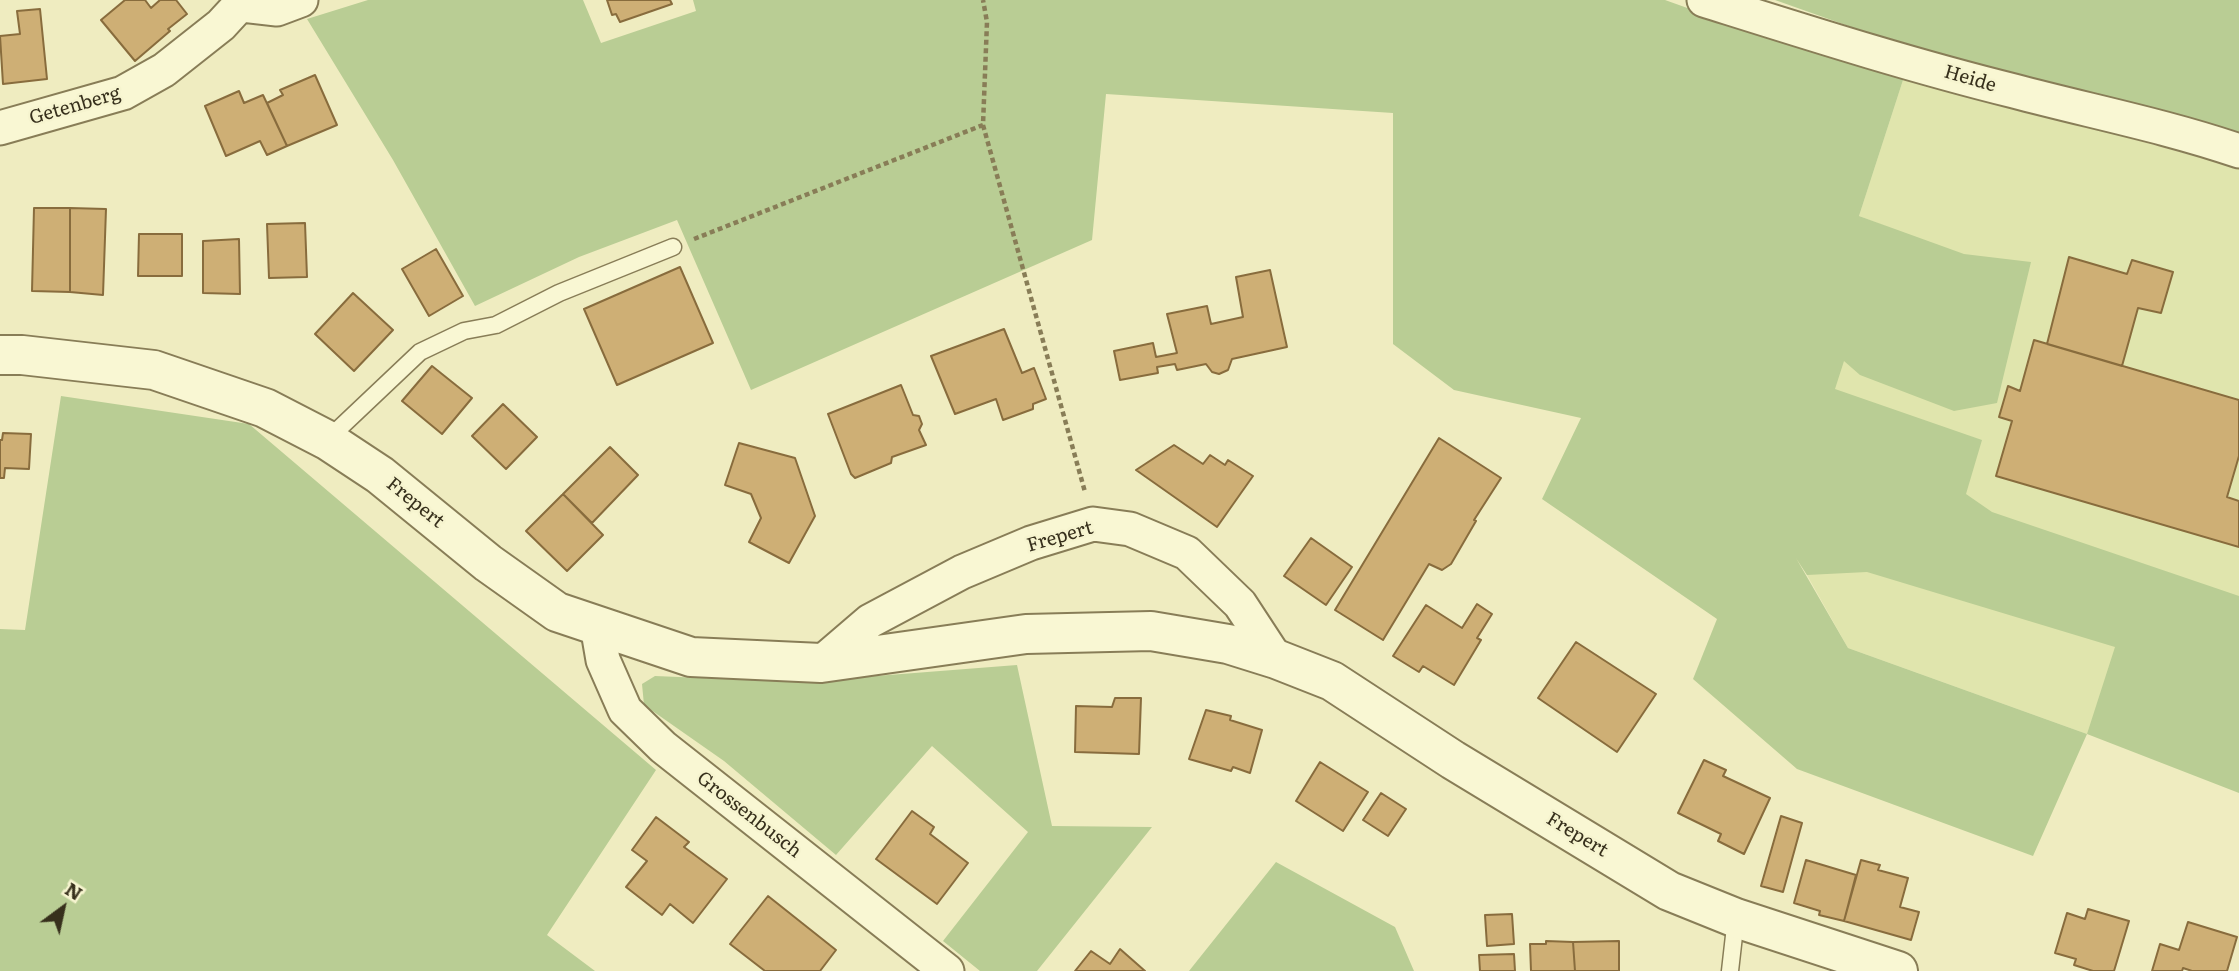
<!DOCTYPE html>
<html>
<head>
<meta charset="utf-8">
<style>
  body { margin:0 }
  #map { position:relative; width:2239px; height:971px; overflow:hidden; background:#efecc0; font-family:Literata,serif }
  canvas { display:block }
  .north { position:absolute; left:28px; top:873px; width:70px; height:70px; -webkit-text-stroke:5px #f6f4cf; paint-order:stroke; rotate:33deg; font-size:19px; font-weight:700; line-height:28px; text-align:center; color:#37301c }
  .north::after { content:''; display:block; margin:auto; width:24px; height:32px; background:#37301c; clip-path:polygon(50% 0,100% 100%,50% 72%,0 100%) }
</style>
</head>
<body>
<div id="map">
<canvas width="2239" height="971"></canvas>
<div class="north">N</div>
</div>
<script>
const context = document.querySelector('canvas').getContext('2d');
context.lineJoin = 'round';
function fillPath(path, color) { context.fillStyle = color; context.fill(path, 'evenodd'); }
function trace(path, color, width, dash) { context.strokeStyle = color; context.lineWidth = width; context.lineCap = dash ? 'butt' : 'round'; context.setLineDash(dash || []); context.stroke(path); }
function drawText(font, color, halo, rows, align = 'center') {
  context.font = font + ' Literata,serif'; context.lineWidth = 5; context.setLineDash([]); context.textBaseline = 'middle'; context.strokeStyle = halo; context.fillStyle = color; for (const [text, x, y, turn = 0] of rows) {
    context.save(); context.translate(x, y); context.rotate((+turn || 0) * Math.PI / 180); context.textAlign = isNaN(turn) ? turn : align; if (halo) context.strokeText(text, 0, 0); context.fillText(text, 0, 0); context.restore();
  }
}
const farmland = new Path2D(`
  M1904,77L2239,168V675L2087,734L1848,648L1807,575L1785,541L1885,226L1859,216Z`);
const green = new Path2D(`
  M368,0H583L601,43L696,11L693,0H1665L1788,44L1904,77L1859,216L1964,254L2031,262L1997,403L1954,411L1860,375L1844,361L1835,389L1982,440L1966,494L1992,512L2239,596V793L2087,734L2033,856L1797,769L1693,679L1717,619L1542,499L1581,418L1454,390L1393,344V113L1106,94L1092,240L751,390L677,220L579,257L475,306L393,160L307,19ZM1796,558L1807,575L1867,572L2115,647L2087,734L1848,648Z
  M1775,0H2239V136L1888,40Z
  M61,396L249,424L656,770L547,935L595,971H0V629L25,630Z
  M1017,665L1052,826L1152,827L1037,971H980L943,941L1028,832L932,746L836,855L724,761L644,705L642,684L655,676L799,682Z
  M1276,862L1395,927L1414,971H1189Z`);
const building = new Path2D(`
  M125,0H145L151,8L160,0H176L187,14L168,29L170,31L135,61L101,20Z
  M607,0H670L672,4L620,22L616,14L612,15Z
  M40,9L47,79L3,84L0,36L20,34L17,11Z
  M315,75L337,125L287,146L267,103L283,95L280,90Z
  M239,91L244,103L263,95L287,146L267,155L260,141L226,156L205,106Z
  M34,208H70V292L32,291Z
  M70,208L106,209L103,295L70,292Z
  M305,223L307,277L269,278L267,224Z
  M139,234H182V276H138Z
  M239,239L240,294L203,293V241Z
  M436,249L463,296L429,316L402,269Z
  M2069,257L2127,274L2132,260L2173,272L2161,313L2138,308L2122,366L2047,344Z
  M680,267L713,343L617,385L584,309Z
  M1270,270L1287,347L1232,359L1228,370L1219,374L1212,372L1206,364L1177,370L1175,364L1157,367L1158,373L1120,380L1114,351L1153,343L1156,357L1177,353L1167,314L1207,306L1211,324L1243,317L1236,277Z
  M353,293L393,330L354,371L315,334Z
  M1004,329L1022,373L1034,368L1046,399L1033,404V409L1003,420L996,399L955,414L931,356Z
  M2034,340L2239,400V456L2227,497L2239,501V547L1996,476L2012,421L1999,417L2008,386L2020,391Z
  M432,366L472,398L442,434L402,401Z
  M901,385L913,415L919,416L922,424L919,430L926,445L892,457L891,463L855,478L851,474L828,414Z
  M503,404L537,437L506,469L472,436Z
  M3,433L31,434L29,469L5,468L4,478H0V440H2Z
  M1439,438L1501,478L1474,520L1476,521L1451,564L1442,570L1429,564L1383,640L1335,610Z
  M739,443L795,458L815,516L789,563L749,542L761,518L751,494L725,485Z
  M1174,445L1203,464L1210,455L1225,465L1228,460L1253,476L1217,527L1136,470Z
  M610,447L638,475L592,523L563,494Z
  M563,494L603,535L567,571L526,531Z
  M1311,538L1352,567L1326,605L1284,576Z
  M1477,604L1492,614L1477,638L1481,640L1454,685L1423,666L1419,672L1393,656L1426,605L1462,628Z
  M1576,642L1656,694L1617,752L1538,698Z
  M1115,698H1141L1139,754L1075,752L1076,706L1112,707Z
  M1206,710L1231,716L1230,720L1262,730L1250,773L1233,767L1231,771L1189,759Z
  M1704,760L1726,770L1723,776L1770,798L1744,854L1718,841L1721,834L1678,813Z
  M1320,762L1368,792L1343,831L1296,801Z
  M1381,793L1406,809L1388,836L1363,820Z
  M912,811L934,827L930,834L968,863L937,904L876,859Z
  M1781,816L1802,823L1783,892L1761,886Z
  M656,817L689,842L684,847L727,879L693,923L670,904L662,915L626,887L647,861L632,850Z
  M1806,860L1856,875L1844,921L1819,915L1820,911L1794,903Z
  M1861,860L1880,865L1878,870L1908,878L1900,907L1919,912L1911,940L1844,921Z
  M768,896L836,950L820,971H765L730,944Z
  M2088,909L2129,921L2114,971H2093L2074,965L2076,959L2055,953L2067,913L2085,919Z
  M1512,914L1514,944L1487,946L1485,915Z
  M2188,922L2237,937L2227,971H2192L2183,968L2182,971H2152L2160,944L2179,950Z
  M1546,941L1573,942L1575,971H1531L1530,944H1546Z
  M1619,941V971H1575L1573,942Z
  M1120,949L1145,971H1075L1091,951L1110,964Z
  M1514,954L1515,971H1480L1479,955Z`);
const path = new Path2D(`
  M983,125L1085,492
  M694,239L983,125L987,22L983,0`);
const service = new Path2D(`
  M327,440L420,352L464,331L496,325L559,293L673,247
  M1730,971L1736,918`);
const minor = new Path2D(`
  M1704,0C1806,32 1909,65 2014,91C2089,111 2166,126 2239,151
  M242,5L277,9L301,0
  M0,128L123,93L164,70L221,25L244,0
  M597,625L603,660L625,710L663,747L947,971
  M821,663L870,621L962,572L1031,543L1093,524L1130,529L1187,553L1240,604L1276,659`);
const tertiary = new Path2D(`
  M0,355H22L154,370L265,408L327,440L380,475L488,563L557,612L691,657L821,663L1026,634L1151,631L1228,644L1276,659L1332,681L1453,760L1669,891L1736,918L1898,971`);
const streetNames = [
  ["Heide",1970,79,16],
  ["Getenberg",75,106,-16],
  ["Frepert",415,503,39],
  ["Frepert",1060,537,-16],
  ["Grossenbusch",749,815,38],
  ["Frepert",1577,835,31]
];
fillPath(farmland, '#e0e5ad');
fillPath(green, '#b9cd94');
fillPath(building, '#ceaf75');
trace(building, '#886c3d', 2);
trace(service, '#887d57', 19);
trace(minor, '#887d57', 37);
trace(tertiary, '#887d57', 42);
trace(path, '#887d57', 4.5, [5, 3.5]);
trace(service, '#f9f7d3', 16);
trace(minor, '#f9f7d3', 33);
trace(tertiary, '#f9f7d3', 38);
drawText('19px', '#37301c', '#f6f4cf', streetNames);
</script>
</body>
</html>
